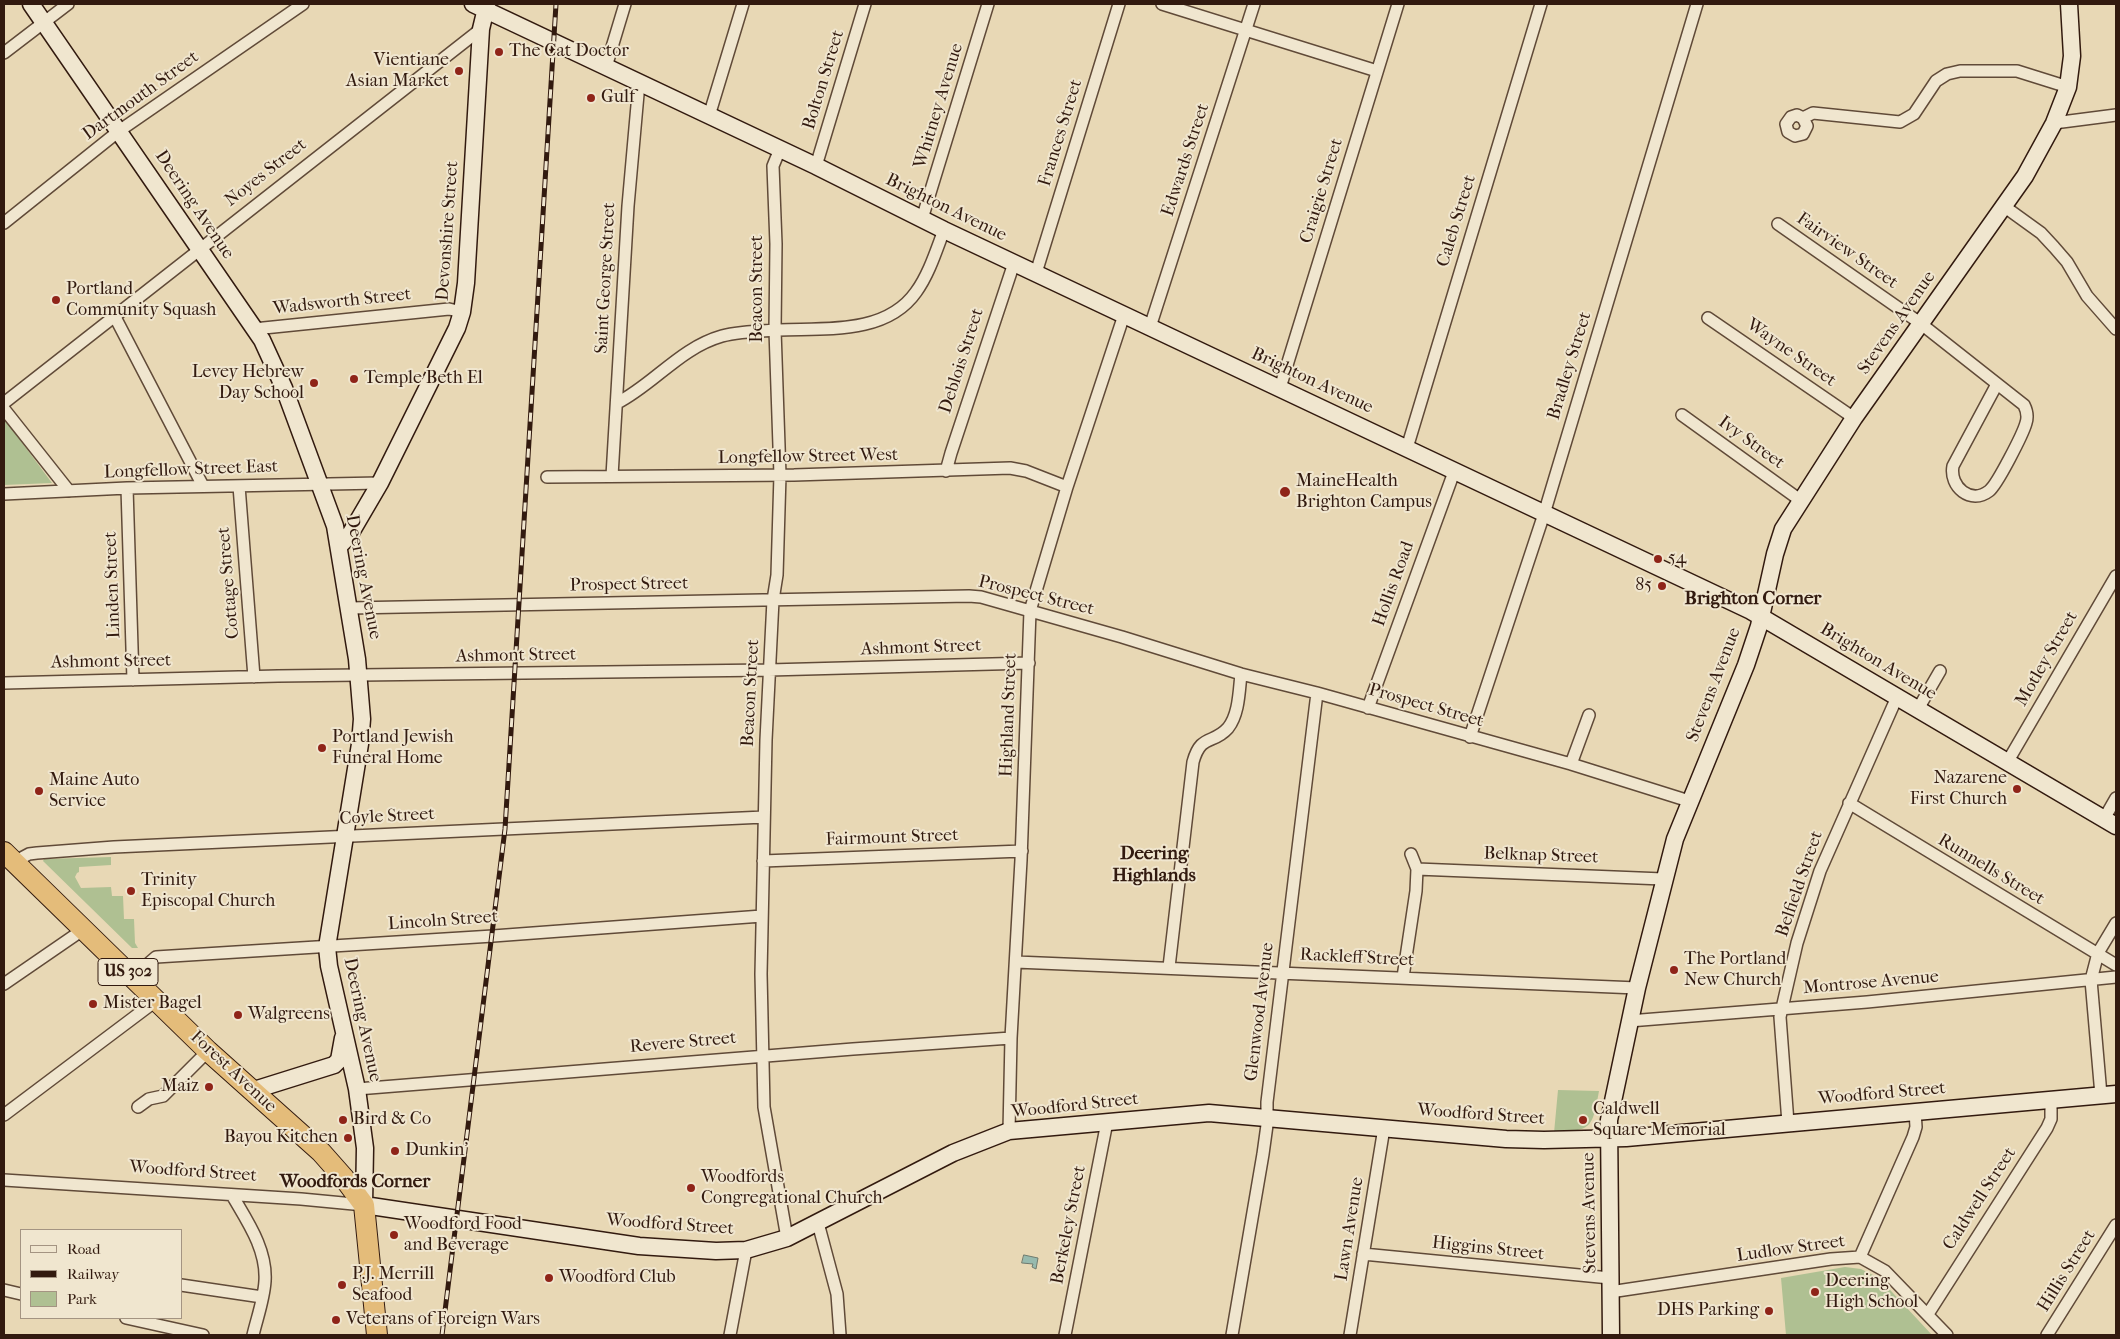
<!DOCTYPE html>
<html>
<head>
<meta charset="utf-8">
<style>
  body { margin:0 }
  #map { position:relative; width:2120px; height:1339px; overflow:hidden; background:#e8d8b5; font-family:"IM FELL French Canon",serif }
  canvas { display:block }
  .frame { position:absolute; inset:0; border:5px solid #321a0f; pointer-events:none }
  .legend { position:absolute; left:20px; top:1229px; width:162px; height:90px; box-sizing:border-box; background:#f0e6cf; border:1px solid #a49482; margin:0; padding:6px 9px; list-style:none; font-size:15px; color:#321a0f }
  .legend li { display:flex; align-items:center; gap:10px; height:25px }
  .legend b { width:25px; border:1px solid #a49482 }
</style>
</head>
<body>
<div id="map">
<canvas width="2120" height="1339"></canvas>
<div class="frame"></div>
<ul class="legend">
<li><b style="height:6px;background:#f0e6cf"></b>Road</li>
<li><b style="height:6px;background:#321a0f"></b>Railway</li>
<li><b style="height:14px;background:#afc092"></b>Park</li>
</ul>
</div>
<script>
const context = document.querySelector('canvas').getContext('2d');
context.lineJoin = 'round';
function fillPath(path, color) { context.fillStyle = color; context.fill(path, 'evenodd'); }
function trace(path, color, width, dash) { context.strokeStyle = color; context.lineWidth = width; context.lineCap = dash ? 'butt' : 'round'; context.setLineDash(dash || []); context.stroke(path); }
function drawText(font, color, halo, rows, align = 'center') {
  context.font = font + ' "IM FELL French Canon",serif'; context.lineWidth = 4; context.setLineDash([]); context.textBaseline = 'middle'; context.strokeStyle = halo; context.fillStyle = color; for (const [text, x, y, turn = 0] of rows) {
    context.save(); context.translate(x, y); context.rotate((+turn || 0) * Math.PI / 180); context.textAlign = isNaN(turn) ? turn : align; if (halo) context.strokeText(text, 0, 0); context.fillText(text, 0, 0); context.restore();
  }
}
const green = new Path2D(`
  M4,419L6,421L52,483L4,485Z
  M111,857V865L79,867V872L77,873L75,877L81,888L111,887L112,896H123L124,919H134L135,943L138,948H132L43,861L44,859Z
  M1558,1090L1599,1091C1592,1129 1592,1130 1554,1133Z
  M1845,1267L1861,1269L1879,1278L1932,1335H1786L1781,1278Z`);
const water = new Path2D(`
  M1024,1255L1038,1258L1036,1269L1032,1267L1033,1264L1022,1263Z`);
const street = new Path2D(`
  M1162,4L1377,71
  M4,53L68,4
  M606,67L625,4
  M709,116L743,4
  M1803,118L1807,126L1803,134L1795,136L1788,132L1786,124L1791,117L1797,115L1803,118L1813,113L1900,122L1914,114L1936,81L1947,74L1960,71H2017L2068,87
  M2054,123L2116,115
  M780,149L773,166L776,244L775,330L780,475L777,575L773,600L766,740L761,974L764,1107L787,1238
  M816,166L865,4
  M2005,207L2041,233L2054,247L2067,262L2087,296L2116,329
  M922,219L988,4
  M4,223L119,131L303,4
  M1778,224L1920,323L2024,405C2027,411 2028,417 2026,423C2023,434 1997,485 1989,491C1971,505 1949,487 1953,466L1997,384
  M1036,273L1119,4
  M115,317L203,486
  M1708,318L1854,418
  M1150,327L1254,4
  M254,329L449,309L462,312
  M1280,388L1398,4
  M4,403L481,29
  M617,403C654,384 680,348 722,336C740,331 760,331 779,330C824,328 886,335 916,292C929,274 936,251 944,230
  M4,409L69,491
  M1682,415L1800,500
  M1407,448L1541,4
  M946,471L951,453L1014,263
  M612,476L628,206L639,83
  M547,477L794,475L1010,468L1026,471L1067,487
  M239,486L254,677
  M127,488L133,680
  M4,494L127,488L380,483
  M350,608L969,596L981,597L1122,637L1241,674L1317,693L1571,764L1689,801
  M4,683L278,676L769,670L1029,663
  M1368,708L1454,472
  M1918,709L1940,671
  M1470,737L1544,514L1697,4
  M2008,761L2116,576
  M1571,764L1589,715
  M1849,803L2116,965
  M2104,819L2116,798
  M763,861L1022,851
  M14,862L29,854L37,853L114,847L764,817
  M1417,869L1663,879
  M1016,962L1637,988
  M1169,967L1193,762C1201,733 1213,745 1228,728C1239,714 1239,692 1241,674
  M133,977L156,957L493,936L762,916
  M1403,977L1416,891L1417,869L1411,854
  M4,984L84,929
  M1629,1021L1867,1002L2116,977
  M357,1089L853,1049L1011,1038
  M2101,1095L2091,980L2098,953L2116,923
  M138,1107L149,1099L163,1096L208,1051
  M4,1115L157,1000
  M1788,1123L1780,1017L1797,943L1820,871L1897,697
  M1009,1131L1011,1038L1021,860L1030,611L1067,487L1124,315
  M4,1180L301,1199L364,1205
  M232,1195C247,1221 267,1249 265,1281C264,1299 257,1318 253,1335
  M818,1223L837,1294L840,1335
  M1363,1254L1610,1278
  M1860,1257L1913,1137L1916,1127L1915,1111
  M181,1285L262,1297
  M4,1290L21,1294
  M1610,1292L1831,1259L1860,1257L1885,1271L1947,1335
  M1928,1314L2047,1128L2051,1119V1099
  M126,1318L203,1335
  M730,1335L746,1250
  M1065,1335L1107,1122
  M1232,1335L1263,1154L1267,1125V1102L1317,693
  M1350,1335L1384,1128
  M2047,1335L2116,1225`);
const secondary = new Path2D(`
  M31,4L262,340L284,388L335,526L357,659L362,719L360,744L327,947L329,966L357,1089L365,1148L364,1205L639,1246L716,1251L746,1250L787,1238L953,1153L1009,1131L1209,1113L1506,1139L1544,1140L1626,1138L2116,1094
  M473,4L816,166L944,230L1751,611L2116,826
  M340,545L349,536L380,483L457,328L462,312L466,283L481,29L487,4
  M251,1091L334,1065L339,1060L343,1038
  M1611,1335L1609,1120L1637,988L1675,839L1746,665L1759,626L1775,554L1783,529L1854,418L2025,176L2054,123L2068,87L2072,56L2069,4`);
const highway = new Path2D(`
  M4,852L208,1051L321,1152L344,1178L364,1205L377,1335`);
const rail = new Path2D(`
  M442,1335L505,829L556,4`);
const markers = [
  [499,52,5,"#8f2418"],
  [459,71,5,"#8f2418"],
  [591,98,5,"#8f2418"],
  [56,300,5,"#8f2418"],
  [354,379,5,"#8f2418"],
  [314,383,5,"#8f2418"],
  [1285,492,6,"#8f2418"],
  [1658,559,5,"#8f2418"],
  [1662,586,5,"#8f2418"],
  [322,748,5,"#8f2418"],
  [2017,789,5,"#8f2418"],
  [39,791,5,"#8f2418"],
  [131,891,5,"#8f2418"],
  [1674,970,5,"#8f2418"],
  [93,1004,5,"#8f2418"],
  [238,1015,5,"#8f2418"],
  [209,1087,5,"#8f2418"],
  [343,1120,5,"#8f2418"],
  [1583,1120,5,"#8f2418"],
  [348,1138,5,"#8f2418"],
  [395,1151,5,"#8f2418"],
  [691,1188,5,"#8f2418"],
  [394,1235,5,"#8f2418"],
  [549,1278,5,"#8f2418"],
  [342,1285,5,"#8f2418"],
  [1815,1292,5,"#8f2418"],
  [1769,1311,5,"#8f2418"],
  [336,1320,5,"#8f2418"]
];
const shields = [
  [128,972,60]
];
const shieldNames = [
  ["US 302",128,972]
];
const poiNames = [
  ["The Cat Doctor",509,52],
  ["Vientiane",449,61,"right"],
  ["Asian Market",449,82,"right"],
  ["Gulf",601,98],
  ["Portland",66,290],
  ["Community Squash",66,311],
  ["Levey Hebrew",304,373,"right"],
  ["Day School",304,394,"right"],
  ["Temple Beth El",364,379],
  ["MaineHealth",1296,482],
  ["Brighton Campus",1296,503],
  ["54",1668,559],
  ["85",1652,586,"right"],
  ["Portland Jewish",332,738],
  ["Funeral Home",332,759],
  ["Nazarene",2007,779,"right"],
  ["First Church",2007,800,"right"],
  ["Maine Auto",49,781],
  ["Service",49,802],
  ["Trinity",141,881],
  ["Episcopal Church",141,902],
  ["The Portland",1684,960],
  ["New Church",1684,981],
  ["Mister Bagel",103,1004],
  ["Walgreens",248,1015],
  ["Maiz",199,1087,"right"],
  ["Caldwell",1593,1110],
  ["Square Memorial",1593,1131],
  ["Bird & Co",353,1120],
  ["Bayou Kitchen",338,1138,"right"],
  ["Dunkin'",405,1151],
  ["Woodfords",701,1178],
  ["Congregational Church",701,1199],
  ["Woodford Food",404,1225],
  ["and Beverage",404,1246],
  ["P.J. Merrill",352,1275],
  ["Seafood",352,1296],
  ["Woodford Club",559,1278],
  ["Deering",1825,1282],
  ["High School",1825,1303],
  ["DHS Parking",1759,1311,"right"],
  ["Veterans of Foreign Wars",346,1320]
];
const streetNames = [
  ["Bolton Street",824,80,-73],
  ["Dartmouth Street",141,96,-36],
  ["Whitney Avenue",939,106,-73],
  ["Frances Street",1061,133,-73],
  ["Edwards Street",1186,160,-72],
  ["Noyes Street",266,173,-38],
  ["Craigie Street",1322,191,-73],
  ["Deering Avenue",194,205,56],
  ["Brighton Avenue",946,208,26],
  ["Caleb Street",1457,221,-73],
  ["Devonshire Street",448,231,-86],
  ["Fairview Street",1847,251,35],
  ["Saint George Street",606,278,-87],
  ["Beacon Street",758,289,-90],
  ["Wadsworth Street",342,302,-6],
  ["Stevens Avenue",1897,323,-55],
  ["Wayne Street",1791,353,35],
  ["Deblois Street",962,361,-72],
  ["Bradley Street",1570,366,-73],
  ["Brighton Avenue",1312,381,25],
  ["Ivy Street",1751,443,36],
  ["Longfellow Street West",808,457,-1],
  ["Longfellow Street East",191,470,-2],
  ["Deering Avenue",363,577,79],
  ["Cottage Street",229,583,-95],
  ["Hollis Road",1394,584,-70],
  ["Linden Street",113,585,-92],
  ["Prospect Street",629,585,-1],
  ["Prospect Street",1036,596,14],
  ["Ashmont Street",921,648,-2],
  ["Ashmont Street",516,656,-1],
  ["Motley Street",2047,659,-60],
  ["Ashmont Street",111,662,-1],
  ["Brighton Avenue",1878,662,31],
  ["Stevens Avenue",1714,685,-69],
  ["Beacon Street",751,693,-87],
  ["Prospect Street",1426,706,16],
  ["Highland Street",1009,715,-88],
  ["Coyle Street",387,817,-3],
  ["Fairmount Street",892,838,-2],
  ["Belknap Street",1541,856,2],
  ["Runnells Street",1991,870,31],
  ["Belfield Street",1800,884,-71],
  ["Lincoln Street",443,921,-4],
  ["Rackleff Street",1357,958,3],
  ["Montrose Avenue",1871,983,-5],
  ["Glenwood Avenue",1260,1012,-83],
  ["Deering Avenue",362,1020,78],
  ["Revere Street",683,1043,-5],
  ["Forest Avenue",233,1072,43],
  ["Woodford Street",1882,1094,-5],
  ["Woodford Street",1075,1106,-6],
  ["Woodford Street",1481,1115,4],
  ["Woodford Street",193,1172,4],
  ["Caldwell Street",1980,1199,-57],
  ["Stevens Avenue",1590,1213,-91],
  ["Woodford Street",670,1225,4],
  ["Berkeley Street",1069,1225,-79],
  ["Lawn Avenue",1350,1229,-81],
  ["Higgins Street",1488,1249,6],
  ["Ludlow Street",1791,1249,-8],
  ["Hillis Street",2067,1271,-58]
];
const neighbourhoodNames = [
  ["Brighton Corner",1753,599],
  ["Deering",1154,854],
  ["Highlands",1154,876],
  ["Woodfords Corner",355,1182]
];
fillPath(green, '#afc092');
fillPath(water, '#97baae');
trace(water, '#6f7a6e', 1);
trace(street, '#604a38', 14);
trace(secondary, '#321a0f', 19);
trace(highway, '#321a0f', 22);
trace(street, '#f0e6cf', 11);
trace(secondary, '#f0e6cf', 16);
trace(highway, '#e4bc7a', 20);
trace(rail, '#321a0f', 5);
trace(rail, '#f0e6cf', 3, [9]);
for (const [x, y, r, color] of markers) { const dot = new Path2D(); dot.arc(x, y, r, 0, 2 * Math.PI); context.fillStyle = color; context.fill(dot); trace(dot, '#f0e6cf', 2); }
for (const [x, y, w] of shields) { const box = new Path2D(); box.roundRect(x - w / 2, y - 13.5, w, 27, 4); context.fillStyle = '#f0e6cf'; context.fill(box); trace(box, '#321a0f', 1); }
drawText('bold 16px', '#321a0f', null, shieldNames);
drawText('18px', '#321a0f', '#f0e6cf', poiNames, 'left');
drawText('18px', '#321a0f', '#f0e6cf', streetNames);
drawText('bold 19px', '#321a0f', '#f0e6cf', neighbourhoodNames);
</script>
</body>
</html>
